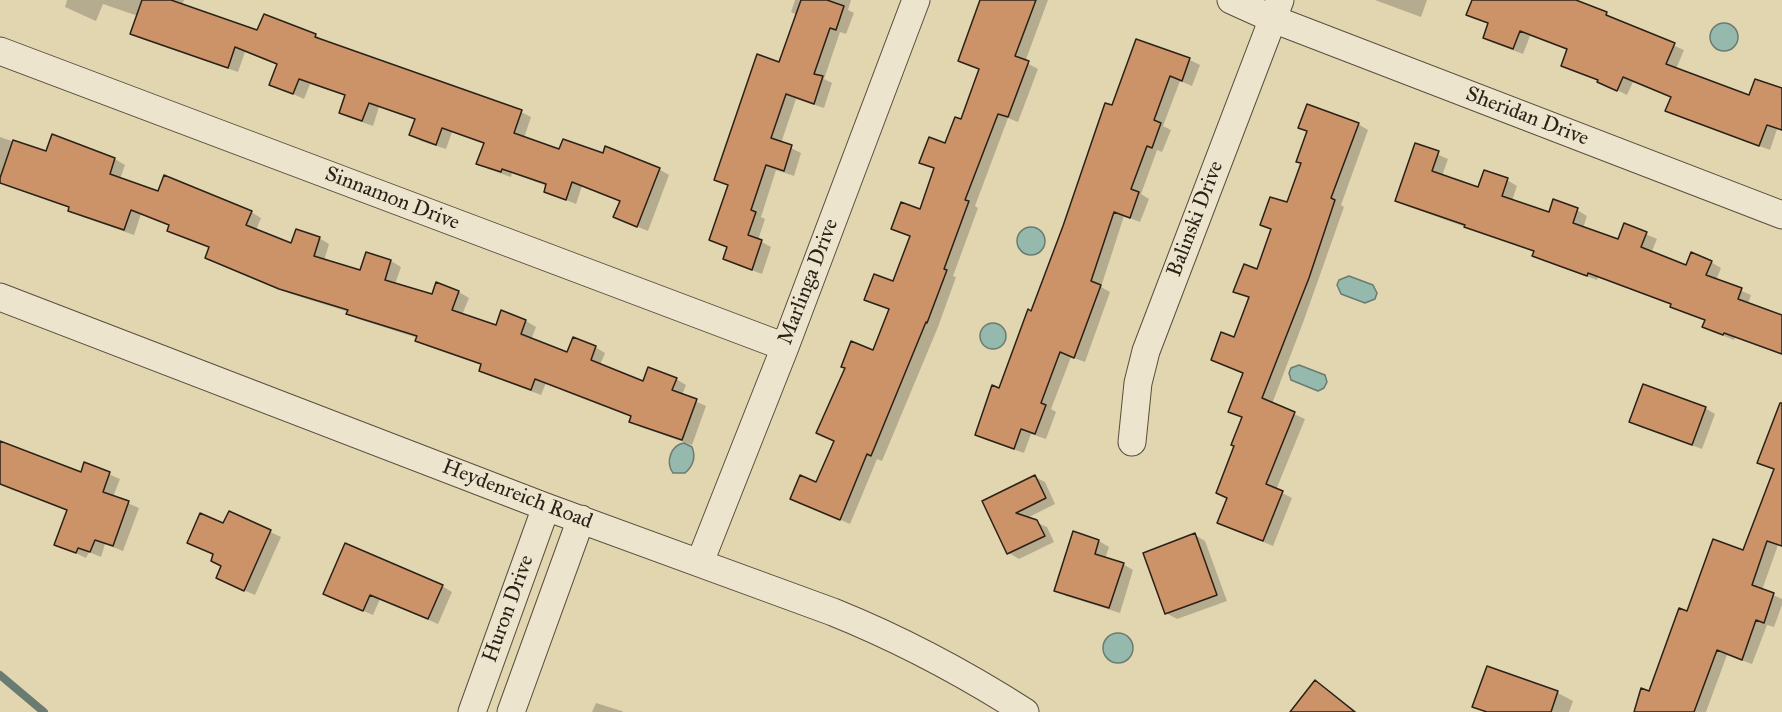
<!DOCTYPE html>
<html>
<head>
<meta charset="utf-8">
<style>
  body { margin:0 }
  canvas { display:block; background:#e2d6b1 }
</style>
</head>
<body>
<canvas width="1782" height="712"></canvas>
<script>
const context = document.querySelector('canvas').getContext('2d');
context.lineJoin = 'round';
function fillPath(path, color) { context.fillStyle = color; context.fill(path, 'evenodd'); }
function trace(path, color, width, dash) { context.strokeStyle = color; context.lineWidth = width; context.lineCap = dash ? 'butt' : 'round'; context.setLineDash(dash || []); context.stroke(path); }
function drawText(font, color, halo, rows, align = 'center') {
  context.font = font + ' "IM FELL Great Primer",serif'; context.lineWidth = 5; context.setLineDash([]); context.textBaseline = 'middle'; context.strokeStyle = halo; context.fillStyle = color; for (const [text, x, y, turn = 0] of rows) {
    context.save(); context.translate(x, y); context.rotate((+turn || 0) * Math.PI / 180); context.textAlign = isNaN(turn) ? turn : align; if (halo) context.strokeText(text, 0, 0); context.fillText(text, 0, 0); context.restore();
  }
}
const water = new Path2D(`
  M1710 37a14 14 0 1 1 28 0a14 14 0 1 1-28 0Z
  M1017 241a14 14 0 1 1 28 0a14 14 0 1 1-28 0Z
  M1349,276L1373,285L1377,293L1375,299L1365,303L1341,294L1337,285L1339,280Z
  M980 336a13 13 0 1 1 26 0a13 13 0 1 1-26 0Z
  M1299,365L1325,375L1327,382L1324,388L1318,391L1291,380L1289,373L1291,368Z
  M684,443L692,447C696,457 693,466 685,473H673C665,462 671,445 684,443Z
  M1103 648a15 15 0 1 1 30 0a15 15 0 1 1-30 0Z`);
const shadow = new Path2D(`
  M67,0H184L182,5L258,32L264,15L316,35L325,42L521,112L531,117L524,138L560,151L604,155L659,169L669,175L648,231L615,217L621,201L582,186L576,204L546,192L547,186L512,173L511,177L488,169L478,163L485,144L452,132L446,149L421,141L411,135L416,120L379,107L373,126L350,118L340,113L346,96L310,84L304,99L271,84L278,65L245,52L238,72L142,39L132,33L138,16L103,4L96,21L65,7Z
  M795,0H851L848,10L854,13L846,34L840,32L824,79L832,83L824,108L796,99L781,143L801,153L794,176L776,170L761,217L765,219L758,240L771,247L762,274L735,264L725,259L728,248L711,240L729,186L716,179L780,64L797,15L791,12Z
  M982,0H1048L1025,62L1038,69L1018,122L1008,118L975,206L978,208L953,276L956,277L938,327L882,461L877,459L850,524L792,498L817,484L835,441L818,433L874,352L890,310L866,299L894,283L911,237L893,228L920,211L936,169L921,162L946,145L962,121L980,70L960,60Z
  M1375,0H1427L1421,17Z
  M1473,0H1572L1606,13L1616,20L1684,50L1676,69L1750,97L1782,90V131L1777,129L1770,150L1677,116L1667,110L1672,97L1633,82L1627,95L1599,81L1572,71L1563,66L1568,50L1530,36L1523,54L1494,43L1484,37L1489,24L1468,14Z
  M1137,40L1190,60L1200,65L1192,86L1180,81L1163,126L1171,130L1162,152L1157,150L1141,194L1149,199L1140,222L1124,216L1101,287L1110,292L1085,362L1071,357L1051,409L1056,412L1046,439L1031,434L1024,453L986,440L976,434L1000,390L1032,312Z
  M1358,124L1368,130L1341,205L1344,207L1304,320L1272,404L1305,419L1276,490L1292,498L1273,546L1219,523L1228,499L1218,493L1236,446L1243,418L1230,411L1244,374L1213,359L1235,339L1250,299L1235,291L1258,271L1273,231L1262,225L1288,204L1302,164L1308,132L1300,128Z
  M53,136L115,159L125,165L120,179L159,192L251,212L261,218L256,230L292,245L319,238L329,244L324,261L361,272L367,254L391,261L401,267L395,284L433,296L459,292L469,298L462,315L496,327L526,321L536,327L531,340L568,354L595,347L605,353L600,365L644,383L676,379L686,385L682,395L706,406L692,445L641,427L631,421L632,417L546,383L541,395L491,376L481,370L482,365L427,346L417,340L418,338L358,319L348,314L349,312L291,294L217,263L210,248L179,236L169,230L170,226L141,214L134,235L80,216L70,210V208L10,187L0,181V137L47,153Z
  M1416,145L1448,159L1442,176L1479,189L1507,180L1517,186L1512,201L1550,213L1577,210L1587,216L1583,228L1619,240L1625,225L1657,239L1651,253L1687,267L1711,262L1721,268L1716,280L1751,295L1748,304L1781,316L1782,312V355L1735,337L1734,340L1714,332L1704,326L1706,321L1682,312L1672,305L1598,277L1597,280L1544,261L1534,256L1535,252L1407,206L1397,200Z
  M1705,408L1715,414L1702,449L1641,427L1631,421Z
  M1782,408V547L1778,545L1762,590L1782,599V605L1774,627L1767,625L1752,664L1727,655L1706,712H1636L1650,692L1688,613L1743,552L1775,470L1759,462Z
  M0,442L81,474L85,464L120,479L113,497L139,508L123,551L105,544L101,557L89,552L86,558L56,544L68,511L0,485Z
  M1035,477L1045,482L1055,504L1027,518L1047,527L1054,542L1019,559L1009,553L984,502Z
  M230,513L281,537L255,595L227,583L223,566L215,555Z
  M1074,533L1099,541L1109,547L1105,559L1123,564L1133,570L1120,613L1066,596L1056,590Z
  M1195,535L1205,541L1227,601L1177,619L1166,613Z
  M442,586L452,592L438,624L380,599L373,615L335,599Z
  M1488,668L1558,693L1573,701L1569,712H1484L1474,706Z
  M1315,682L1330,691L1357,712H1292Z
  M596,703L622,711L623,712H592Z`);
const stream = new Path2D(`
  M0,675L44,712`);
const building = new Path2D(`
  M142,0H171L257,30L264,14L316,34L315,37L522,110L514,133L559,149L563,139L603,153L605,146L660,168L637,227L613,217L620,201L572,182L566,200L544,192L546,184L502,169L501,172L476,164L484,143L442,128L436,145L409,135L415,119L369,103L362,121L339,113L345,95L299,79L293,94L269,85L277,64L235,47L228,68L130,34Z
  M801,0H827L844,6L836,30L830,28L814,74L823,76L814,104L786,94L771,138L792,145L784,171L766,165L751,210L756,212L748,235L762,240L752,270L723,259L727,247L709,240L728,185L714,180L757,54L779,62Z
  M980,0H1036L1015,56L1029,61L1008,117L998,114L965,200L969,201L944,269L947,270L927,323L926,322L871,456L867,454L840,520L790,499L800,475L816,482L834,441L816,433L845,368L841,367L851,341L873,350L889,309L864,300L874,274L893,281L910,236L891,229L901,202L920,209L934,168L919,163L929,137L945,143L955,117L961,119L979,69L958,61Z
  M1472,0H1576L1607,12L1606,15L1675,43L1666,64L1749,95L1755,79L1782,88V130L1767,125L1759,146L1665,111L1671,97L1623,77L1617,91L1597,82L1598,80L1561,66L1567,49L1520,31L1513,49L1483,38L1488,23L1466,15Z
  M1136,39L1190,58L1182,81L1170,76L1154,120L1161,123L1152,148L1147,146L1131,189L1139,192L1130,218L1114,212L1091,281L1101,285L1074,358L1060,352L1041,403L1046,405L1035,434L1021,429L1014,449L975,435L992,385L999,388L1028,309L1031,311L1063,226L1105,103L1112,105Z
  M1307,104L1359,123L1331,198L1335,200L1309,278L1262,398L1295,412L1266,484L1283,491L1263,541L1217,523L1227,498L1216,493L1234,446L1231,445L1242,417L1228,412L1243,373L1211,360L1221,332L1234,337L1249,297L1233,292L1244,264L1257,269L1271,229L1260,225L1270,197L1287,202L1301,163L1296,162L1307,131L1298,128Z
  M52,134L115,158L110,174L158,191L164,175L252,211L246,225L291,243L296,229L320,237L314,256L360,270L366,252L391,260L385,280L432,294L436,282L459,291L452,310L496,325L501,310L526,320L521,334L567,352L573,337L596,346L591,360L643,381L648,367L677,378L672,390L697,399L682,440L629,422L631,416L535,379L531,390L479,371L481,364L415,341L417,336L346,314L348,310L279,289L205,258L209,247L167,231L169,225L131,210L124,230L68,211L69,207L0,183V178L13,140L46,151Z
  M1415,143L1439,151L1432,171L1478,187L1484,170L1508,178L1502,196L1549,212L1553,199L1578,208L1573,223L1618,239L1624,223L1647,232L1641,247L1686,265L1691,252L1712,261L1706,275L1742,288L1738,299L1782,315V354L1724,333L1723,335L1702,327L1705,320L1670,307L1671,304L1588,273L1587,276L1532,256L1534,251L1464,227L1465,225L1395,201Z
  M1643,384L1706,407L1692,445L1629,422Z
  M1780,403H1782V546L1767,541L1752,585L1774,593L1764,623L1756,620L1742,660L1717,650L1694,712H1634L1641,688L1649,691L1679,608L1687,611L1713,539L1743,550L1774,469L1757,463Z
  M0,441L81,472L84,462L110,472L103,492L129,501L113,546L95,540L90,552L78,548L76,553L54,545L67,510L0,484Z
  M1035,475L1046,498L1016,513L1037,520L1045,536L1007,554L982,501Z
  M229,511L271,530L244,591L216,578L221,566L211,561L213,554L187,543L200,513L223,523Z
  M1073,531L1099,540L1095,554L1124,563L1109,608L1054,591Z
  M1195,533L1217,595L1165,614L1143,553Z
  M345,543L443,585L428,619L370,595L363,611L323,594Z
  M1487,666L1558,691L1551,712H1487L1472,707Z
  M1315,680L1355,712H1290Z`);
const minor = new Path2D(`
  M1231,0L1273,19L1782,215
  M0,51L785,347
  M0,297L546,507L833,612C900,639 964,673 1025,712
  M1132,442L1138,383L1146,351L1280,0
  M700,562L785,347L916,0
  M472,712L546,507
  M511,712L581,519`);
const streetNames = [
  ["Sheridan Drive",1527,117,21],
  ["Sinnamon Drive",392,199,21],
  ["Balinski Drive",1196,219,-69],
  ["Marlinga Drive",809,282,-69],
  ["Heydenreich Road",517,495,21],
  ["Huron Drive",509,609,-70]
];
fillPath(water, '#95b9ac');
trace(water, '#6a7c71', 1.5);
fillPath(shadow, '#0003');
trace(stream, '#6a7c71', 8);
fillPath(building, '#cc9268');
trace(building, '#2a2118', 1.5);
trace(minor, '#584e3e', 29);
trace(minor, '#ece4cc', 27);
drawText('21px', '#2a2118', '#ece4cc', streetNames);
</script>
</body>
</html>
